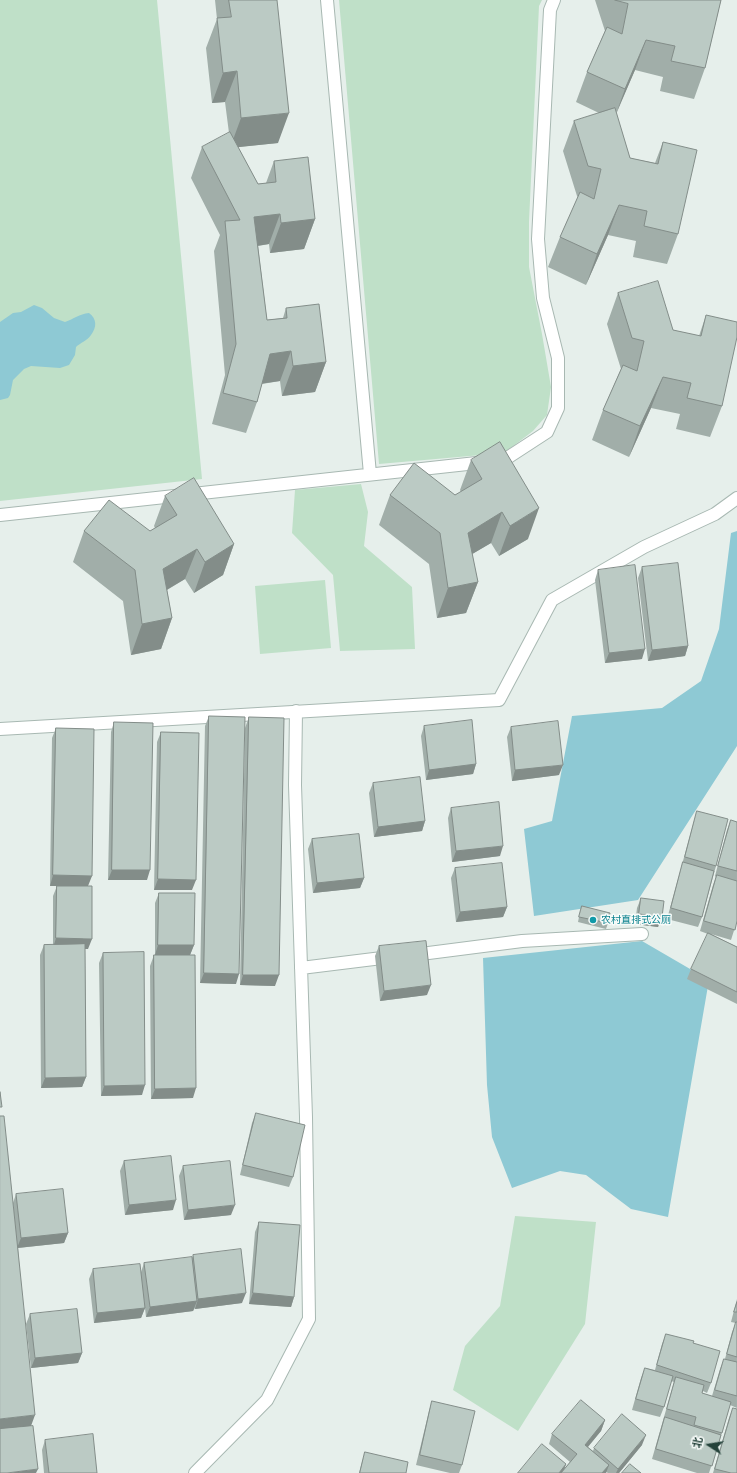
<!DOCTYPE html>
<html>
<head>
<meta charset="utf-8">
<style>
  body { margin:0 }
  #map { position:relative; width:737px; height:1473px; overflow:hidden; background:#e6efeb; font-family:Mulish,"Noto Sans SC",sans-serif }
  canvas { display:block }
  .north { position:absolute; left:689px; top:1425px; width:40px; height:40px; -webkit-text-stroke:3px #f7fbf9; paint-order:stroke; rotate:282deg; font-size:11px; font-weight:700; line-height:16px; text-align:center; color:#24423a }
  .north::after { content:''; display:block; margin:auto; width:14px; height:18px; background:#24423a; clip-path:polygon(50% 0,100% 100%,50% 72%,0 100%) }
</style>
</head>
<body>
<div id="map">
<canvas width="737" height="1473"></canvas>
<div class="north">北</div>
</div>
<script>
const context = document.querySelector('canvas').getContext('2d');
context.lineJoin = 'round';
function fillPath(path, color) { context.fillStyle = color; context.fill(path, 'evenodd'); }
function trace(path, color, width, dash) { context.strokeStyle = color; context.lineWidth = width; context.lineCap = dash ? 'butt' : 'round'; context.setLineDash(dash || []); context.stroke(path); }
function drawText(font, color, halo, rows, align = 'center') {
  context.font = font + ' Mulish,"Noto Sans SC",sans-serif'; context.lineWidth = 3; context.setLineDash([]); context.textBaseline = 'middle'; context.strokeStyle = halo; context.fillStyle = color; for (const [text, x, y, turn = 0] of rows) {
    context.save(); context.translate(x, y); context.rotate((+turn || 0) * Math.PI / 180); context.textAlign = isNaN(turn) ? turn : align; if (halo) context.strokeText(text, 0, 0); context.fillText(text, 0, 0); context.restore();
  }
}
const green = new Path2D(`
  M0,0H157L202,479L0,501Z
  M339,0H542L539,6L529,222V267L542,334L551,387L547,415L533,431L504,453L379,464Z
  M361,484L368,512L364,546L412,587L415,649L340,651L333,575L292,533L295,490Z
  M325,580L331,648L260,654L255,586Z
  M515,1216L596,1222L585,1324L518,1431L453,1390L465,1346L500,1306Z`);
const water = new Path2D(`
  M34,305L42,308L54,318L65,322C74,319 79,314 89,313C97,319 97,327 91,335C88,340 80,343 76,347L75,355L69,365L60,368L31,366L24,369L13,380L10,395L8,398L0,400V322L13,313L21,312Z
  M737,531V746L638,900L534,916L524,829L552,821L572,716L662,708L701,681L719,629L731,533Z
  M642,941L709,980L668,1217L631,1209L586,1175L560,1171L512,1188L492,1137L487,1085L483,958Z`);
const minor = new Path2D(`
  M327,0L370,474
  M0,515L504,460L547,432L558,408V358L543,298L538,239L550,10L554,0
  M0,729L499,700L552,600L644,547L715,514L737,498
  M413,955L522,941L642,934
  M301,968L390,957
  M195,1473L267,1400L309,1319L306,1117L295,785L296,711`);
const wall = new Path2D(`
  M215,0H277L278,143L238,147L258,184L266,183L274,161L315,219L304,249L270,253L269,244L258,246L267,320L283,318L286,308L326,362L315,392L282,396L280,381L262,384L257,402L246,433L212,424L225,375L214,251L220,235L191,178L202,147L229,133L225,102L212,103L206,48L217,19Z
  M595,0H721L705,68L694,99L660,91L663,77L635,70L616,113L630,158L655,163L663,142L678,234L667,264L633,257L636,241L608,235L586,285L548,267L560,237L578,197L577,196L563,151L574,121L599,113L576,102L587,72L605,31Z
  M618,293L673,330L699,336L706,315L722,406L710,437L676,429L680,414L651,408L629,457L592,440L603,410L621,369L607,324Z
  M471,460L528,539L499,556L491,543L472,554L478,582L466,613L437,618L429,564L379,525L390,495H455L461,492L460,490Z
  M165,496L234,544L223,575L194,593L185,579L167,590L172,618L161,649L131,655L123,601L73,562L84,531H150L155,528L154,526Z
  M642,567L688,646L685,656L648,661L638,578Z
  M598,570L642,659L605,663L595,580Z
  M209,716L236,984L200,983L205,726Z
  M249,717L275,986L240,985L245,728Z
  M114,722L147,880H108L111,732Z
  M424,726L476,764L473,774L426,780L421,736Z
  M511,727L559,775L512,781L507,737Z
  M56,728L92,876L50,886L52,738Z
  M161,732L192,890H154L157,742Z
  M373,783L425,821L422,831L374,837L369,793Z
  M451,808L500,856L452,862L448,818Z
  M697,811L716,866L702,917L698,927L667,919L694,821Z
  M731,820L737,822V921L731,940L711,934L737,947V1004L687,979L691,969L708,934L700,931L713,885L716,877L715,876L727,830Z
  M312,839L364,878L360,888L313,893L308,849Z
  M455,868L507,907L503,917L456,922L451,878Z
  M57,886L88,949H85L86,1077L82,1087L41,1088L40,955L44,945H53V896Z
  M159,893L194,945L190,955L193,1098L151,1099L150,966L154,955H155V903Z
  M641,898L662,917L658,927L635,924L637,908Z
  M582,906L608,923L606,929L578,922L580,912Z
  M379,946L427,995L380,1001L375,956Z
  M103,953L142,1095L101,1096L99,963Z
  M256,1113L293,1177L289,1187L240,1175L252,1123Z
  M124,1161L173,1210L125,1215L120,1171Z
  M183,1166L231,1215L184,1220L179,1176Z
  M16,1194L68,1233L64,1243L18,1248L31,1426L13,1203Z
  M259,1222L294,1297L291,1307L249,1304L255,1232Z
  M193,1255L242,1303L195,1309V1308L193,1311L146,1317L145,1308L141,1318L94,1323L89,1279L93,1269L141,1272L144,1263L192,1258Z
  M737,1299V1408L730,1405L722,1433L709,1473H697L652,1459L674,1382L671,1381L664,1407L660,1417L632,1410L641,1378L645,1368L655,1370L662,1344L666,1334L693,1343L711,1383L707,1393L703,1391L702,1393L712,1396L720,1369L724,1359H725L732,1332L736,1323L731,1322Z
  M30,1314L82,1353L78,1363L31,1368L26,1324Z
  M432,1401L462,1465L459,1473H450L416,1465L429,1411Z
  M733,1408L737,1473H713L729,1418Z
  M605,1420L601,1431L588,1447L593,1451L594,1448L642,1445L619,1473H608L606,1472L518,1473L566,1464L564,1469L570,1462L549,1444L552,1434Z
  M45,1440L97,1473H44L42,1450Z
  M365,1452L406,1473H359L362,1462Z`);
const shadedWall = new Path2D(`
  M646,40L635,70L614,119L625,89Z
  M237,71L225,102L212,103L223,73Z
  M289,113L278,143L230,148L241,118Z
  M619,205L608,235L586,285L597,254Z
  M280,214L269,244L243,248L254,217Z
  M315,219L304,249L270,253L281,223Z
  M291,351L280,381L259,384L270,354Z
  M326,362L315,392L282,396L293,366Z
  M663,377L651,408L629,457L640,426Z
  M539,508L528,539L499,556L510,526Z
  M502,512L491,543L457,563L468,533Z
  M234,544L223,575L194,593L205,562Z
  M197,549L185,579L151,599L163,569Z
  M478,582L466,613L437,618L448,588Z
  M172,618L161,649L131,655L142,624Z
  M688,646L685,656L648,661L652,650Z
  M645,649L642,659L605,663L609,653Z
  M476,764L473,774L426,780L429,770Z
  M563,765L559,775L512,781L515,770Z
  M425,821L422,831L374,837L378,827Z
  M503,846L500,856L452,862L456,851Z
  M112,870H150L147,880H108Z
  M53,875L92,876L88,886H50Z
  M364,878L360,888L313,893L317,883Z
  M158,879L196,880L192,890H154Z
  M507,907L503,917L456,922L460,912Z
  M639,914L662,917L658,927L635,924Z
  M56,938L92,939L88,949L53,948Z
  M158,945H194L190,955H155Z
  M204,973L239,974L236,984L200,983Z
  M243,975H279L275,986L240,985Z
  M431,985L427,995L380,1001L384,991Z
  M86,1077L82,1087L41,1088L45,1078Z
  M145,1085L142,1095L101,1096L104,1086Z
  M196,1088L193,1098L151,1099L155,1089Z
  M176,1200L173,1210L125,1215L129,1205Z
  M235,1205L231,1215L184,1220L188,1210Z
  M68,1233L64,1243L17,1248L21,1238Z
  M246,1293L242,1303L195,1309L198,1299Z
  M253,1293L294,1297L291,1307L249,1304Z
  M197,1301L193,1311L146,1317L150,1307Z
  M145,1308L141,1318L94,1323L97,1313Z
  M82,1353L78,1363L31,1368L35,1358Z
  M35,1415L31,1426L0,1429V1419Z
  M605,1420L601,1431L581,1455L585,1445Z
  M646,1435L642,1445L619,1473H616L618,1469Z
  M566,1464L563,1473H559Z
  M609,1465L606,1473H602Z
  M38,1469L36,1473H7Z`);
const building = new Path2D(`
  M229,0H277L289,113L241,118L237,71L223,73L217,18L231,17Z
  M615,0H721L705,68L671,61L675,46L646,40L625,89L587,72L607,27L622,34L628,4Z
  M615,108L630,158L658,164L663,142L697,150L678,234L644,226L647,211L619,205L597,254L560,237L580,192L594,199L601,169L588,166L574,121Z
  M230,132L258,184L276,182L274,161L308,157L315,219L281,223L280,214L254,217L267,320L287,318L286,308L319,304L326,362L293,366L291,351L270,354L257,402L223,393L236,344L225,221L240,220L202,147Z
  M658,281L673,330L701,336L706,315L737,322V337L722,406L687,398L691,383L663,377L640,426L603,410L623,365L637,371L644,341L632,338L618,293Z
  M500,442L539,508L510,526L502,512L468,533L478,582L448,588L440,533L390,495L414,463L455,495L482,479L471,460Z
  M194,478L234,544L205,562L197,549L163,569L172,618L142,624L135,570L84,531L109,500L150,531L177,515L165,496Z
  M678,563L688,646L652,650L642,567Z
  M635,565L645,649L609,653L598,570Z
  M209,716L245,717L239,974L204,973Z
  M249,717L284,718L279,975H243Z
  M472,720L476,764L429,770L424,726Z
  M558,721L563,765L515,770L511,727Z
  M114,722L153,723L150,870H112Z
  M56,728L94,729L92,876L53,875Z
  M161,732L199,733L196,880L158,879Z
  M420,777L425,821L378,827L373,783Z
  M499,802L503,846L456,851L451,808Z
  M697,811L728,819L716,866L685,857Z
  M731,820L737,822V871L718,866Z
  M359,834L364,878L317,883L312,839Z
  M683,862L714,871L702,917L671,908Z
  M502,863L507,907L460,912L455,868Z
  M717,875L737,881V921L735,930L704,921Z
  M57,886H92V939L56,938Z
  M159,893H195L194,945H158Z
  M641,898L664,901L662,917L639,914Z
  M582,906L610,913L608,923L579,917Z
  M708,933L737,947V992L691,969Z
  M426,941L431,985L384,991L379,946Z
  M85,944L86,1077L45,1078L44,945Z
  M144,952L145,1085L104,1086L103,953Z
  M154,955H195L196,1088L155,1089Z
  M0,1092L2,1107H0Z
  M256,1113L305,1125L293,1177L243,1165Z
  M0,1116H4L35,1415L0,1419Z
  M171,1156L176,1200L129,1205L124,1161Z
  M230,1161L235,1205L188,1210L183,1166Z
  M63,1189L68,1233L21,1238L16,1194Z
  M259,1222L300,1225L294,1297L253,1293Z
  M241,1249L246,1293L198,1299L193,1255Z
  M192,1257L197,1301L150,1307L144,1263Z
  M140,1264L145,1308L97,1313L93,1269Z
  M737,1302V1312H734Z
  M77,1309L82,1353L35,1358L30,1314Z
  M736,1322H737V1357L727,1354Z
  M666,1334L694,1341L693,1343L720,1351L711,1383L657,1365Z
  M724,1359L737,1362V1396L715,1390Z
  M645,1368L673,1376L664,1407L636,1399Z
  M676,1377L704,1385L702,1393L731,1402L722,1433L694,1425L696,1417L667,1409Z
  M581,1400L605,1420L585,1445L609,1465L602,1473H561L577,1454L552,1434Z
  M432,1401L475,1411L462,1465L420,1455Z
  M733,1408L737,1409V1473H731L715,1469Z
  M622,1414L646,1435L618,1469L594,1448Z
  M665,1417L721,1435L712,1466L656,1449Z
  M33,1426L38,1469L7,1473H0V1429Z
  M93,1434L97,1473H49L45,1440Z
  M542,1444L566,1464L559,1473H518Z
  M365,1452L408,1462L406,1473H360Z
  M630,1464L641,1473H622Z`);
const markers = [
  [593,920,4,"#0f9aa8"]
];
const cultureNames = [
  ["农村直排式公厕",601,920]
];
fillPath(green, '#bfe0c8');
fillPath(water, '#8ec9d4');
trace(minor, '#a8b8b2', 14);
trace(minor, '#fff', 12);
fillPath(wall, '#a1aea9');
fillPath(shadedWall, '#838d89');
fillPath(building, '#bbcac4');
trace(building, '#838d89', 1);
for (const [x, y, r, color] of markers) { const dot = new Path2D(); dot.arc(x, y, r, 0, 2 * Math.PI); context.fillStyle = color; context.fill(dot); trace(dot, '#f7fbf9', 1.5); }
drawText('10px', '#0d838f', '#f7fbf9', cultureNames, 'left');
</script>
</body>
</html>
